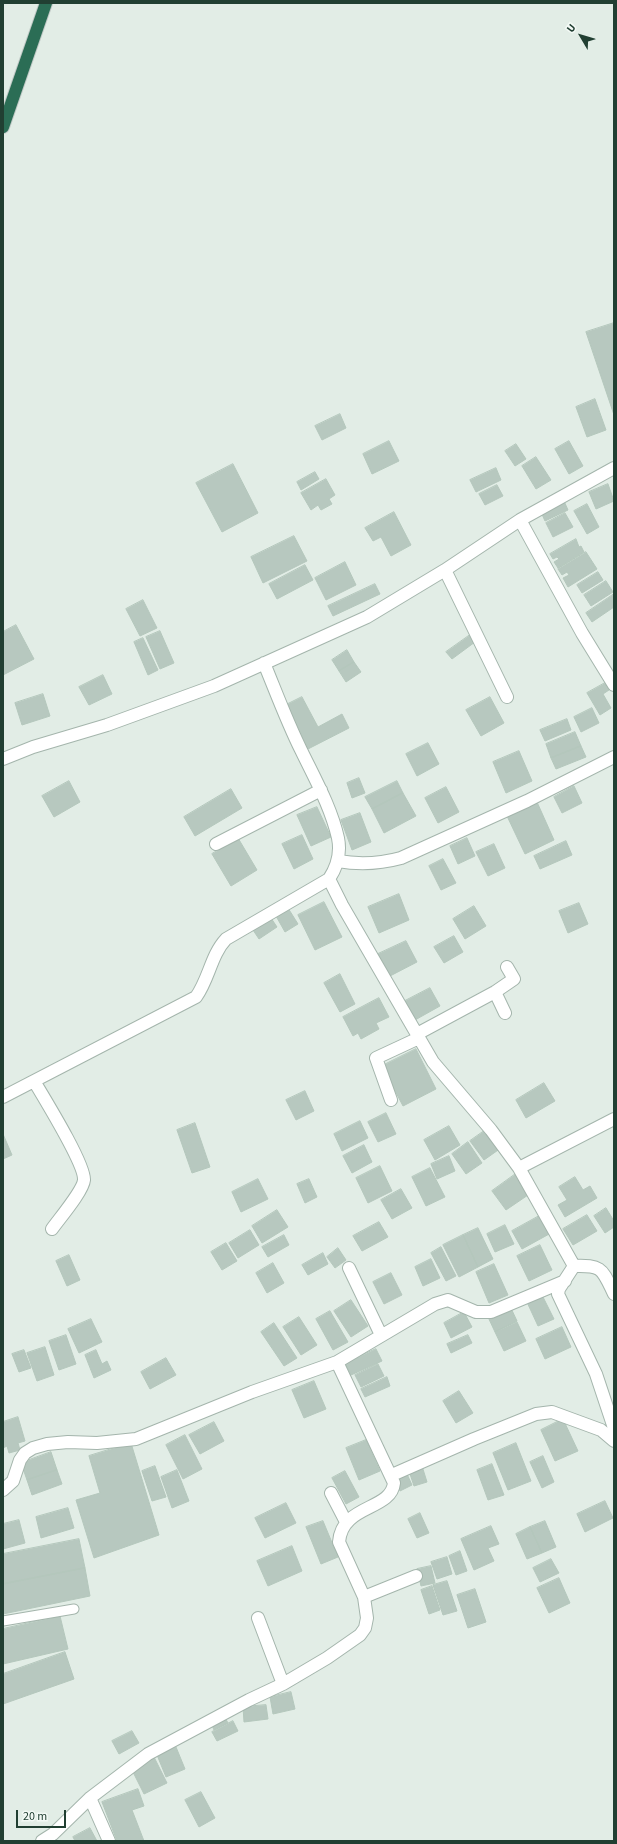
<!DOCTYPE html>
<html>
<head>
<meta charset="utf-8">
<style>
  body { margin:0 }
  #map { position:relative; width:617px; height:1844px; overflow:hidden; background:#e2ede6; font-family:"Source Sans 3",sans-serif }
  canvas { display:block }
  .frame { position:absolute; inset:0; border:4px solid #213f32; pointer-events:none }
  .north { position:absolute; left:561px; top:16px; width:40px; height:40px; -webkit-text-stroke:3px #f3f9f5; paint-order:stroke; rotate:308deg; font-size:11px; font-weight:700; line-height:16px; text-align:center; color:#213f32 }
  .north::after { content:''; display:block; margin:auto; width:14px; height:18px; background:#213f32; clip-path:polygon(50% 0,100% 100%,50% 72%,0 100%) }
  .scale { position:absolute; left:16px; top:1810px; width:50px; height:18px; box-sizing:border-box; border:2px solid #213f32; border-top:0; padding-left:5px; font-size:12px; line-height:14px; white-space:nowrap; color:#213f32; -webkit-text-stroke:3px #f3f9f5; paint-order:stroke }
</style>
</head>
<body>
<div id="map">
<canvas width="617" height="1844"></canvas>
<div class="frame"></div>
<div class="north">U</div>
<div class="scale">20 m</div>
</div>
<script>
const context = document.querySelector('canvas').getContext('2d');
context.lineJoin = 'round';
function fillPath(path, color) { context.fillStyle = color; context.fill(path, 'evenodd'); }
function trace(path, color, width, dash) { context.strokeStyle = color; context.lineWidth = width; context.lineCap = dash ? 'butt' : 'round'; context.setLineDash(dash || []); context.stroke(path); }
const building = new Path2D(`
  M614,323V415L586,332Z
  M595,399L606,430L587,437L576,407Z
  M340,414L346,428L322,440L315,426Z
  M389,441L399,461L372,474L363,454Z
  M569,441L583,466L569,474L555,449Z
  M516,444L526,459L515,466L505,451Z
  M536,457L551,480L536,489L522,466Z
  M233,464L258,513L222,532L196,483Z
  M496,468L501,480L476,492L470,480Z
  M315,472L319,479L301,490L297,482Z
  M326,479L335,495L329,499L332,504L321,510L318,505L311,510L301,493Z
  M608,484L614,501L596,509L589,492Z
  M497,485L503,496L485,505L479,494Z
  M564,501L568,510L545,521L541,512Z
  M587,504L599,527L587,534L574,511Z
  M394,512L411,545L391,556L381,537L373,541L365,528Z
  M565,513L573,527L553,537L546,523Z
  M294,536L307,561L263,583L251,557Z
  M576,539L579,547L581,546L584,552L558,568L554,562L559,559L557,557L553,559L550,554Z
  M586,552L597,569L568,587L563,578L569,575L567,572L562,575L558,569Z
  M345,562L356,585L326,600L315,578Z
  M305,565L313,580L277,599L269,584Z
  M598,572L603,580L582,593L577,585Z
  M606,581L613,592L591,606L584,595Z
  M375,584L380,594L333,616L328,606Z
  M614,594V607L592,622L586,613Z
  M143,600L157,628L140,636L126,609Z
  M16,625L34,659L3,675V632Z
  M160,631L174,663L160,669L146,637Z
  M470,635L475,642L452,659L446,652Z
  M143,638L158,670L148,675L134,642Z
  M347,650L354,662L339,671L332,660Z
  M354,662L361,672L346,682L339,671Z
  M103,675L112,694L89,705L79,687Z
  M605,683L609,690L603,694L611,708L600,715L587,693Z
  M43,694L50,716L22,725L15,703Z
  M302,697L318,727L342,714L349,728L306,750L299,738L302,736L286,705Z
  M490,697L504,723L481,736L466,710Z
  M592,708L599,723L581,732L574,717Z
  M567,719L571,730L545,741L540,730Z
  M575,732L581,746L551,758L546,744Z
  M428,743L439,764L417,776L406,754Z
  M581,746L586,757L556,769L551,758Z
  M519,751L532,781L506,793L493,762Z
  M359,778L365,793L352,798L347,783Z
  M69,781L80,802L54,817L42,796Z
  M397,781L403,793L372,809L365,797Z
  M574,786L582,803L562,813L554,797Z
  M446,787L459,812L438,823L425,798Z
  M231,789L242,808L195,836L184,817Z
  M403,793L416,816L384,833L372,809Z
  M537,802L554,840L525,854L507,816Z
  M317,807L331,837L311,846L297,815Z
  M360,813L371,842L352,850L341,820Z
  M302,835L313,859L294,869L282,844Z
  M238,838L257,870L231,886L212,854Z
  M467,838L475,856L458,864L450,846Z
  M566,841L572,855L540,869L534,856Z
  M494,844L505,868L488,876L476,852Z
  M443,859L456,883L441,890L429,866Z
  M399,894L409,920L379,933L368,907Z
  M324,902L342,937L315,950L298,915Z
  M579,903L588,924L568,933L559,911Z
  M474,906L486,926L465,939L453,919Z
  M288,908L298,924L285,932L276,916Z
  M271,918L277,927L259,939L253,930Z
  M454,936L463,952L444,963L434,947Z
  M406,941L417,962L390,976L378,954Z
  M340,974L355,1004L340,1012L324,983Z
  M430,988L440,1006L415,1020L405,1001Z
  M379,998L389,1017L376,1023L379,1029L361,1039L358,1033L353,1036L343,1017Z
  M416,1049L436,1089L403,1106L382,1066Z
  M544,1083L555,1101L526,1118L516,1100Z
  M305,1091L314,1111L296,1120L286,1100Z
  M386,1113L396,1134L378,1142L368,1122Z
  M360,1121L368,1138L342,1151L334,1134Z
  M195,1123L210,1167L192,1173L177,1130Z
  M449,1126L460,1145L435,1160L424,1140Z
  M487,1129L501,1148L484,1160L470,1141Z
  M3,1134L12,1155L3,1159Z
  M468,1142L482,1163L466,1174L452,1154Z
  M364,1145L372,1162L352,1173L343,1156Z
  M449,1156L455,1171L437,1179L431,1164Z
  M380,1166L392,1191L368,1203L356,1178Z
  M430,1168L445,1197L426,1206L412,1177Z
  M517,1173L531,1193L506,1210L492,1191Z
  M575,1177L583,1190L590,1186L597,1198L565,1217L558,1205L567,1200L559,1187Z
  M258,1179L268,1199L241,1212L232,1192Z
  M309,1179L317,1197L305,1203L297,1184Z
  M401,1189L412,1208L392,1219L381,1200Z
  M606,1208L614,1221V1227L605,1233L594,1216Z
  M277,1210L288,1227L262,1243L252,1226Z
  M541,1215L551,1233L522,1249L512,1231Z
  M587,1215L597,1231L573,1245L563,1229Z
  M379,1222L388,1237L362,1251L353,1236Z
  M505,1225L514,1244L495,1252L487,1234Z
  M478,1228L493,1259L478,1267L463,1235Z
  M250,1230L259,1245L238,1258L229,1243Z
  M284,1235L289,1245L268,1257L262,1247Z
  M463,1235L478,1267L459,1277L443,1245Z
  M226,1243L237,1261L222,1270L211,1252Z
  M540,1245L552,1270L529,1281L517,1256Z
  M441,1247L456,1276L446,1281L431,1253Z
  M338,1248L346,1260L335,1268L327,1257Z
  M323,1253L328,1264L308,1275L302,1265Z
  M69,1255L80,1280L67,1286L56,1261Z
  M431,1259L440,1278L423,1286L415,1267Z
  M273,1263L284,1283L267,1293L256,1273Z
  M494,1264L508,1295L489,1303L476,1272Z
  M391,1273L402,1295L384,1304L373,1282Z
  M541,1293L554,1319L538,1326L526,1300Z
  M351,1300L368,1326L351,1337L334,1311Z
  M510,1306L517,1321L495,1332L488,1317Z
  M330,1311L348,1342L333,1350L316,1319Z
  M464,1312L472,1327L451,1338L444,1323Z
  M299,1317L317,1345L301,1355L283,1327Z
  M91,1319L102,1342L79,1353L68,1329Z
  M517,1322L526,1341L504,1351L495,1332Z
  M274,1323L297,1358L284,1366L261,1332Z
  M562,1327L571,1347L545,1359L536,1339Z
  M66,1335L76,1364L59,1370L49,1341Z
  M468,1335L472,1343L451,1353L447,1344Z
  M45,1347L54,1375L37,1381L27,1353Z
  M376,1349L382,1361L351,1375L345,1363Z
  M24,1350L31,1368L19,1372L12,1354Z
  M96,1350L102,1364L107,1361L111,1370L94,1378L85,1355Z
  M166,1358L176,1375L150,1389L141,1372Z
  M378,1364L384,1376L361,1387L355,1375Z
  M387,1377L390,1386L365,1397L361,1389Z
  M314,1381L326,1409L304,1418L292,1390Z
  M459,1391L473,1413L456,1423L443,1401Z
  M18,1417L25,1441L18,1443L20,1450L9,1453L7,1446L3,1448V1422Z
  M563,1419L578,1451L555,1461L541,1430Z
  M214,1422L224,1441L200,1454L189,1435Z
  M185,1435L202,1469L183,1479L166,1445Z
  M366,1440L380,1471L359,1480L346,1448Z
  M131,1443L159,1535L94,1558L76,1500L100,1493L89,1456Z
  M516,1443L531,1481L508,1490L493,1453Z
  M51,1452L57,1470L27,1480L21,1463Z
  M543,1456L554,1482L542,1488L530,1462Z
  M492,1464L504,1495L488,1500L477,1470Z
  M155,1466L166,1497L152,1501L142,1471Z
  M422,1466L427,1482L414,1486L409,1471Z
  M57,1470L62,1484L32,1495L27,1480Z
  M177,1470L189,1501L172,1508L161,1477Z
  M345,1471L359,1497L346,1504L332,1478Z
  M407,1474L412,1485L400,1491L395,1479Z
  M605,1501L613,1518L585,1532L577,1514Z
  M286,1503L296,1523L265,1538L255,1518Z
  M68,1508L74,1528L41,1538L36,1517Z
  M420,1513L429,1533L417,1538L408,1519Z
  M19,1520L25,1543L3,1549V1524Z
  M323,1521L338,1557L321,1564L306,1527Z
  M545,1521L556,1547L542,1553L530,1527Z
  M491,1526L499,1544L488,1548L494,1561L474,1570L461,1539Z
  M530,1527L542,1553L527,1559L516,1534Z
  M79,1539L85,1568L3,1584V1554Z
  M292,1546L302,1571L268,1586L257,1561Z
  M460,1551L467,1571L456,1575L449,1556Z
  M447,1557L452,1574L437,1579L431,1562Z
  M551,1559L559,1573L540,1582L533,1568Z
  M431,1566L435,1583L421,1586L417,1569Z
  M85,1568L90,1596L3,1614V1584Z
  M559,1578L570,1603L549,1613L537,1588Z
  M447,1581L457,1611L443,1615L433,1585Z
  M432,1586L440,1610L429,1614L421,1590Z
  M475,1589L486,1622L468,1628L457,1595Z
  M60,1616L68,1649L3,1664V1629Z
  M65,1652L74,1679L3,1704V1674Z
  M291,1692L295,1709L273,1714L270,1697Z
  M266,1705L268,1719L244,1722L243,1707Z
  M223,1714L228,1723L214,1730L210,1721Z
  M233,1721L238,1731L217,1741L212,1732Z
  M132,1731L139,1743L119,1754L112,1741Z
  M176,1747L185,1769L166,1777L157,1755Z
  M154,1757L167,1783L144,1794L131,1768Z
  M138,1789L144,1806L132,1810L144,1841H117L102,1802Z
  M201,1792L215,1818L199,1827L185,1800Z
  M90,1828L97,1841H75L73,1837Z`);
const service = new Path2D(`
  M3,1621L74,1609`);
const minor = new Path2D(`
  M520,520L582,633L614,685
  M445,570L507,697
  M3,759L33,747L107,725L214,686L367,617L445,570L520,520L614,468
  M216,844L321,790
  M338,861C360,865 379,864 401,858L527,801L614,757
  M329,879L342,905L433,1062L491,1130L519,1168L574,1266L559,1289L558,1294L596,1374L614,1428
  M495,992L505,1013
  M417,1034L495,992L514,979L507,967
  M34,1081C44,1098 85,1164 84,1180C83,1191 59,1219 52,1229
  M3,1097L196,997C209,979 211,955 226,939L329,879C337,867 341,853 338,838C331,807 315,779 301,750C287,722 276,692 264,663
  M391,1100L376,1058L419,1038
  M519,1168L614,1119
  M574,1266C603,1265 602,1269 614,1294
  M349,1268L381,1335
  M392,1475L474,1439L536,1414L552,1412L601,1430L614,1441
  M3,1490L13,1481L20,1460L25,1453L33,1448L47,1444L68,1442L97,1443L136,1439L252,1392L337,1362L435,1304L448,1300L476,1312H491L565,1281
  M331,1493L346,1522
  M364,1597L416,1576
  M258,1618L283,1684
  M90,1798L109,1841
  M42,1841L53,1834L90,1798L148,1754L249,1700L283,1684L327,1658L360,1635L365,1628L367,1618L364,1597L339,1542C342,1504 391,1511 394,1483L337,1362`);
const motorway = new Path2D(`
  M3,127L46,3`);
fillPath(building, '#b7c8bf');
trace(building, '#b4c7bc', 1);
trace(service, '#a4b5ac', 11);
trace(minor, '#a4b5ac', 14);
trace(motorway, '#c1c9c6', 14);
trace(service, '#fff', 9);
trace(minor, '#fff', 12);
trace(motorway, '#2b6d55', 12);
</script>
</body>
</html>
